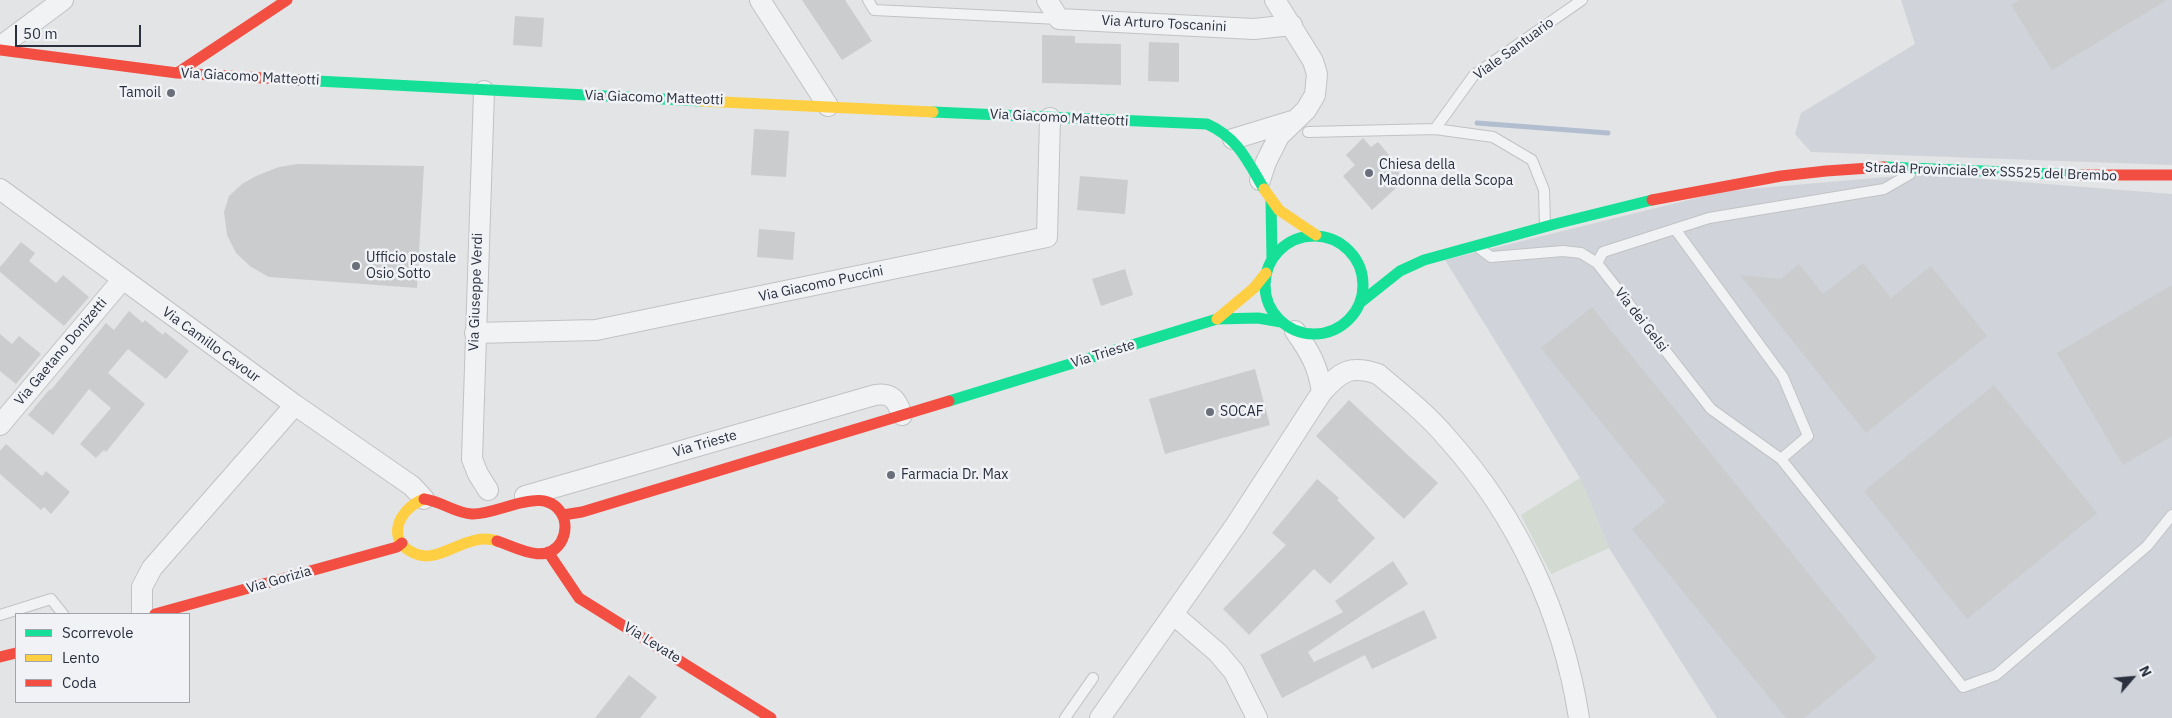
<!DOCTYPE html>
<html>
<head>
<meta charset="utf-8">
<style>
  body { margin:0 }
  #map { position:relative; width:2172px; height:718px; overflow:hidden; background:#e2e4e6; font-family:"IBM Plex Sans",sans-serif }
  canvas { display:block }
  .legend { position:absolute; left:15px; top:613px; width:175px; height:90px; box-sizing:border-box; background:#f0f2f6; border:1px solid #a1a4ac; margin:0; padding:6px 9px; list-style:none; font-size:15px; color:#2a303e }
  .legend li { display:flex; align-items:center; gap:10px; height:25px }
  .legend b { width:25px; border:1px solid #a1a4ac }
  .north { position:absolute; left:2107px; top:653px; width:50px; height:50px; -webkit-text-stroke:4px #f0f2f6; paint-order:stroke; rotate:63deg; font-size:14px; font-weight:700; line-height:20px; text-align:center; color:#2a303e }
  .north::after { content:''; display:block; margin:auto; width:18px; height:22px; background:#2a303e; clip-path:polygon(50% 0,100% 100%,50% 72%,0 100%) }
  .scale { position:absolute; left:15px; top:25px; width:126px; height:22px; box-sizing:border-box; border:2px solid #2a303e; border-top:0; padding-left:6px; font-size:15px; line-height:18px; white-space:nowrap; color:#2a303e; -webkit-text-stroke:4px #f0f2f6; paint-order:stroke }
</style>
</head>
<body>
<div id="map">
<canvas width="2172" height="718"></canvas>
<ul class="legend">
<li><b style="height:6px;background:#16e098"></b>Scorrevole</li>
<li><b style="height:6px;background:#ffcf43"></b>Lento</li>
<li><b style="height:6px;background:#f24e42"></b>Coda</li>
</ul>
<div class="north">N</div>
<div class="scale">50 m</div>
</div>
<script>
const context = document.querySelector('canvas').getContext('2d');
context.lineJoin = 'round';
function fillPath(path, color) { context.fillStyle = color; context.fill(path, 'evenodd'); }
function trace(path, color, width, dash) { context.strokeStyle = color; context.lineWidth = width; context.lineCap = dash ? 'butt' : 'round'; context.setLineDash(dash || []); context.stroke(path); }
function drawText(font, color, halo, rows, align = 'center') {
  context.font = font + ' "IBM Plex Sans",sans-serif'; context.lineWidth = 5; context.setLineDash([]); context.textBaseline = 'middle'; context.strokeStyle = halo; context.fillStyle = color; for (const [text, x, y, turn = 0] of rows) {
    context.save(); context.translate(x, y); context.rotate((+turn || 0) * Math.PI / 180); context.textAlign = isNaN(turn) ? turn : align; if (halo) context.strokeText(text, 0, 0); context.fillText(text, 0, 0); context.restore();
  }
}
const built = new Path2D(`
  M1901,0H2172V165L1811,152L1795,134L1801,113L1915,44Z
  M1921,174L2172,194V718H1717L1609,548L1580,478L1445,260L1725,191Z`);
const green = new Path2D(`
  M1580,478L1609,548L1551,574L1521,515Z`);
const stream = new Path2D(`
  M1477,123L1608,133`);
const building = new Path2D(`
  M802,0H845L872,41L842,60Z
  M2020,0H2167L2052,70L2011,5Z
  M515,16L544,18L542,47L513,45Z
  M1042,35L1075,36V43L1121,44V85L1042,83Z
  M1149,42L1179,43V82L1148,81Z
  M754,129L789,131L786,177L751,175Z
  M1363,138L1371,147L1378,142L1400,168L1396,188L1372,210L1343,176L1355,165L1346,155Z
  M298,164L424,166L417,288L269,277L251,267L236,253L227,235L224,212L229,196L242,184L256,176L279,167Z
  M1080,176L1128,180L1125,214L1077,210Z
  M759,229L795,232L793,260L757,257Z
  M21,242L35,253L29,261L56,283L63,275L89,297L64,326L0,272V267Z
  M1863,263L1891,298L1931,266L1987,336L1866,433L1740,275L1781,279L1799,264L1823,294Z
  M1125,269L1133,295L1101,306L1092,279Z
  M2172,285V436L2123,465L2057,353Z
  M1592,307L1877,658L1804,718H1786L1632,529L1666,502L1541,348Z
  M129,311L143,323L145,320L163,335L165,332L189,351L166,379L128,349L108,373L145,404L106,452L104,450L96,458L80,444L111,408L89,389L53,435L28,415L50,389L51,390L106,323L114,330Z
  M0,334L12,344L19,336L41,354L16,384L0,371Z
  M1255,369L1270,425L1165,454L1149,399Z
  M1994,385L2097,513L1967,619L1864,491Z
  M1349,400L1438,483L1404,519L1316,436Z
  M6,444L42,476L46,471L70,492L51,514L44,507L41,510L0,474V451Z
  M1317,479L1339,498L1337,500L1375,538L1330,584L1314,569L1249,635L1223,609L1286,545L1272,533Z
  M1393,561L1408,584L1308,652L1314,662L1424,610L1437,638L1372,669L1365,655L1282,698L1260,655L1343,612L1335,601Z
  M629,675L657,697L640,718H595Z`);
const lane = new Path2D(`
  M868,0L874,10L1059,19
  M1435,129L1474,75L1582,0
  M1308,132L1435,129L1493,137L1532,160L1544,190L1545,225
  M1675,229L1783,377L1808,436L1781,459
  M1479,248L1491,257L1563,251L1581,253L1597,263L1711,409L1781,459L1963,687L1996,675L2147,546L2172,515
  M1597,263L1603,252L1709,218L1884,189L1910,174
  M0,615L51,599L63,614
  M1065,718L1093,678`);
const street = new Path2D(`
  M760,0L828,106
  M1047,0L1059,19L1254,29L1292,25
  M5,43L63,0
  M484,91L472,459L478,474L488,490
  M1233,139L1292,121
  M1260,180L1266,162L1279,136L1306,110L1315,95L1317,74L1313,61L1275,0
  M0,189L295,405L412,486L424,499
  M1295,331C1310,352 1318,366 1322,392
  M475,333L596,330L1047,237L1050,118
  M0,425L122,280
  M525,496L875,395C891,392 897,400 902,415
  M142,614V587L152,568L295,405
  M1174,615L1218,653L1234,672L1257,718
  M1100,718L1235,526L1322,392C1341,371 1350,365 1378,374C1402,394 1428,415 1448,439C1518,517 1563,615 1579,718`);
const fast = new Path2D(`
  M298,80L701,101
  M933,112L1207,124C1238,138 1247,160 1264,189
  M1884,167L2081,175
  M1271,201L1272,259
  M1265 285a49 49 0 1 1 98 0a49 49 0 1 1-98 0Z
  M1361,302L1400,271L1424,260L1555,224L1652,200
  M949,401L1217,319L1258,318L1281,322`);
const slow = new Path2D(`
  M701,101L933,112
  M1264,189L1279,210L1316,235
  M1217,319L1254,288L1266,273
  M424,499C398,509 384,541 416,554C441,564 467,531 497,541`);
const jam = new Path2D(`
  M0,50L177,73L298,80
  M177,73L287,0
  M2081,175H2172
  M1652,200L1781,176L1826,171L1884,167
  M424,499C441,501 455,513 472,514C501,515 549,480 564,519C566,527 565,535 561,542C546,566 516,547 497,541
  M563,515L582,512L949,401
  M548,552L579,598L771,718
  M155,614L397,547L402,543
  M0,657L16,653`);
const markers = [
  [171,93,5,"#6a6f79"],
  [1369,173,5,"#6a6f79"],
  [356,266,5,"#6a6f79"],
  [1210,412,5,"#6a6f79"],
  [891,475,5,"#6a6f79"]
];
const streetNames = [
  ["Via Arturo Toscanini",1164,24,3],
  ["Viale Santuario",1514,49,-36],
  ["Via Giacomo Matteotti",250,77,3],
  ["Via Giacomo Matteotti",654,98,2],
  ["Via Giacomo Matteotti",1059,118,3],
  ["Strada Provinciale ex SS525 del Brembo",1991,172,2],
  ["Via Giacomo Puccini",821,284,-12],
  ["Via Giuseppe Verdi",476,292,-88],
  ["Via dei Gelsi",1641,320,52],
  ["Via Camillo Cavour",211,345,36],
  ["Via Gaetano Donizetti",61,352,-50],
  ["Via Trieste",1103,354,-17],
  ["Via Trieste",705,444,-16],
  ["Via Gorizia",279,580,-16],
  ["Via Levate",652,643,32]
];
const poiNames = [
  ["Tamoil",161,93,"right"],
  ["Chiesa della",1379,165],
  ["Madonna della Scopa",1379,181],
  ["Ufficio postale",366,258],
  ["Osio Sotto",366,274],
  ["SOCAF",1220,412],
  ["Farmacia Dr. Max",901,475]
];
fillPath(built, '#d0d3d9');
fillPath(green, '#d2dad2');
trace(stream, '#b2becf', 5);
fillPath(building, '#caccce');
trace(lane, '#c0c2c4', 12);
trace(street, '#c0c2c4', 22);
trace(lane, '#f1f2f4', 10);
trace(street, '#f1f2f4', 20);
trace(fast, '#16e098', 11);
trace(slow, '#ffcf43', 11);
trace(jam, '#f24e42', 11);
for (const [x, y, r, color] of markers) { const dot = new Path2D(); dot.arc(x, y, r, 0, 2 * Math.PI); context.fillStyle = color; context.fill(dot); trace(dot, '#f0f2f6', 2); }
drawText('14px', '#2a303e', '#f0f2f6', streetNames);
drawText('14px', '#2a303e', '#f0f2f6', poiNames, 'left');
</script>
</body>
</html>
